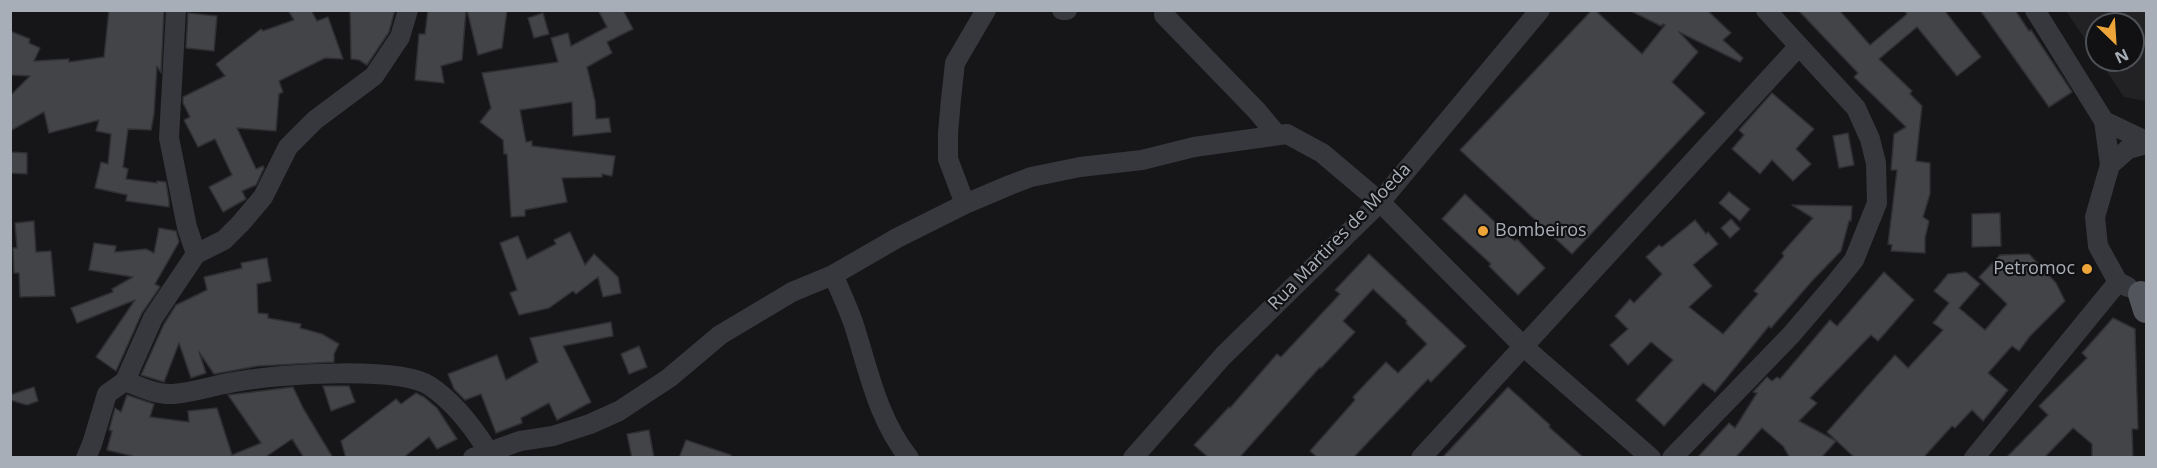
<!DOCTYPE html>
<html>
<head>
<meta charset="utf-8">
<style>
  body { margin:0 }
  #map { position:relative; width:2157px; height:468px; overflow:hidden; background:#161618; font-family:"Open Sans",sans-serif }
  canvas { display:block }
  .frame { position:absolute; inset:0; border:12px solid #a8aeb7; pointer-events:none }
  .north { position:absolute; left:2085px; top:12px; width:60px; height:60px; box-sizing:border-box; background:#111113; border:2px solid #4d5055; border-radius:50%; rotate:155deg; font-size:16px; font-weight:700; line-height:24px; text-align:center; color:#a8aeb7 }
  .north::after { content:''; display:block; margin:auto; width:21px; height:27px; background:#eda539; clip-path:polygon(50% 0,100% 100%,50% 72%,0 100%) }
</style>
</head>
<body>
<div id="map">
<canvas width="2157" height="468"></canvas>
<div class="frame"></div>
<div class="north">N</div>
</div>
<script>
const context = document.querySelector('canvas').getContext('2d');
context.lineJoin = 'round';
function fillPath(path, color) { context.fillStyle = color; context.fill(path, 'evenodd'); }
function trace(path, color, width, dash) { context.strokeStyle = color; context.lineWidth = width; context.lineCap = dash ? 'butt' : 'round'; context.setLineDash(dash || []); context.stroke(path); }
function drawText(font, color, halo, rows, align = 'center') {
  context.font = font + ' "Open Sans",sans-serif'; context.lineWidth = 4.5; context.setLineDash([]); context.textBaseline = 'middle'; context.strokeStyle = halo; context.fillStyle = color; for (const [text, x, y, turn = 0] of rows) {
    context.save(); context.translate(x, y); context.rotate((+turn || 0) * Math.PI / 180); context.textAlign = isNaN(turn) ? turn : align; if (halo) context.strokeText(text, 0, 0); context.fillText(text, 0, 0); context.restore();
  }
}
const built = new Path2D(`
  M2066,11H2146V101L2124,97L2099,60H2133V24H2097V57Z`);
const building = new Path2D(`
  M109,10H164L161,73L157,66L154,114L151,130L128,129L123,167L128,169L126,179L157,183V181L166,182L169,201V207L126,201L127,195L95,188L101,162L108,164L111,134L96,131L99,120L49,133L44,112L10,131V96L30,76L10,75V31L30,39L29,43L40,48L34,61L69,59V62L104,57Z
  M288,10H311L317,21L328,17L343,59L325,58L279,81L283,92L279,94L276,131L237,128L256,169L263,166L264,168L256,185L242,191L246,199L223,212L209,187L232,175L215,139L198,147L184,120L190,117L183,103V97L225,76L216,64L261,29L263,31L294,20Z
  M350,10H395L389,32L367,65L359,60L351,59Z
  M428,10H466L462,60L441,66L444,83L415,80L419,34H425Z
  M467,10H507L502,48L478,55Z
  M598,10H623L633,29L607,42L612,53L587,67L595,101L596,119L609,118L611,132L573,136L572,102L520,110L526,142L532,141V146L615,156L612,176L602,174V177L562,178L567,202L525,210V216L511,217L507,154H504L503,140L480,122L491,108L482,73L558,62L551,38L568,33L571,46L607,27Z
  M1592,10H1595L1642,54L1665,25L1663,24L1661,26L1629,10H1707L1731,33L1723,40L1743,58L1740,62L1679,32L1698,52L1672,82L1705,113L1572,254L1460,150Z
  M1798,10H1839L1870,45L1907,14L1904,10H1944L1981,57L1957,76L1917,27L1879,59L1912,91L1910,94L1922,106L1916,161L1930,163V194L1923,217L1929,221L1925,238V253L1891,251L1892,245L1888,244L1897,170H1891L1894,134L1906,127L1854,77L1858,73Z
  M1980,10H2015L2029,31L2031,30L2072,92L2049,107Z
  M188,13L217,16L214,51L186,48Z
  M543,13L549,34L534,38L528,18Z
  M1772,93L1814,129L1796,149L1811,164L1793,181L1772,160L1760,174L1732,149L1744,135L1739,130Z
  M1848,133L1854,165L1839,168L1833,136Z
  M10,152L27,153V174L10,173Z
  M1729,192L1750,209L1740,221L1719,203Z
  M1465,194L1515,241L1517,239L1545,268L1518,295L1489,266L1491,264L1442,219Z
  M1792,205L1852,206L1851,221H1849L1841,251L1812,281L1771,328L1769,326L1715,392L1703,383L1664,426L1636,400L1673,360L1651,342L1628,365L1610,345L1628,329L1615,316L1630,299L1634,303L1662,274L1646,257L1659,245L1662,247L1695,220L1706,234L1708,232L1718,244L1693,265L1712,286L1689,307L1723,334L1758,294L1754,291L1784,256L1782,253L1813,218Z
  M2000,213L2001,246L1972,247V214Z
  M1731,219L1740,229L1730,238L1721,228Z
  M34,221L36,252L51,251L55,296L20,297L19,273H14L13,248H17L15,223Z
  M159,228L176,231L179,242L155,284L160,287L142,313L116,371L96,357L135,300L77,323L71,308L113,292L112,289L133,277L89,270L94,243L116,246L115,252L146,249L154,253Z
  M570,232L585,265L594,254L618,277L621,293L603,297L598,277L576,294L573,291L549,308L519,315L510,293L517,290L500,243L518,236L527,259L556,244L554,240Z
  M1369,254L1466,346L1431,382L1428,379L1353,458H1318L1310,451L1355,400L1353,397L1386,362L1398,373L1427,344L1406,323L1407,321L1373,289L1343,321L1355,332L1321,368L1320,367L1239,458H1209L1194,445L1229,407L1230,408L1277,354L1281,357L1340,294L1335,290Z
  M2029,254L2056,283L2065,301L2030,336L2019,351L2012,346L1988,373L2008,390L1983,421L1972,410L1955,428L1952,426L1923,458H1855L1827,432L1895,355L1908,368L1943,330L1933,323L1949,303L1934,291L1948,274L1966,272L1980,284L1959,308L1985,330L2007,304L1979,277L2000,255Z
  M267,258L271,281L257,284L258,313L268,314V318L301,324L300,328L322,334L339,344L334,354V362L258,366L214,374L199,352L206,373L191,378L179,343L164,382L141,375L164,324L176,305L207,290L204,277L242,268L241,263Z
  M1884,272L1914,300L1878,341L1871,335L1810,398L1817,403L1799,421L1836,441L1821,458H1790L1783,446L1762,428L1735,458H1697L1729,423L1735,428L1757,393L1753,392L1767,377L1772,381L1777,377L1780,379L1830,320L1837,326Z
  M2113,318L2135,329L2138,429H2132L2133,458H2092V444L2073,428L2044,458H2006L2048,415L2039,406L2087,358L2082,353Z
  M611,322L613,336L563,346L591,402L557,420L549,403L521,418L522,423L496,433L481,394L465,400L454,389L448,374L497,355L506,380L538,362L530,338Z
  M639,346L647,367L629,374L621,354Z
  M323,386H349L355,402L331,411Z
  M34,387L38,401L27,405L10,400V395Z
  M293,387L303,408L333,458H304L292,439L264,458H132V456L107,450L112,431L109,430L115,408L121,412L127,395L154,404L150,417L189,422L188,411L217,408L232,455L261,443L228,395Z
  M1508,387L1550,425L1549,427L1584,458H1442Z
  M416,393L424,397L437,408L457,439L437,449L429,437L403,458H346L341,441L396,399L401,404Z
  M649,430L654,458H632L627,434Z
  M686,440L731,455L730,458H679Z`);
const minor = new Path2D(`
  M1062,10H1067
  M1165,10L1164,15L1257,111L1277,135
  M2035,10L2104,121L2110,165
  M2104,121L2146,141
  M965,204L948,159V133L951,99L955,63L986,10
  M196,254L224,240L241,223L263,197L288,147L315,120L374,76L400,37L408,10
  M833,275C840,290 847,306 853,322C868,368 877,418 909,458
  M2128,287L2118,282L2098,246L2095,217L2110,165L2128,149L2146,144
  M125,381C140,387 157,395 173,394C196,392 218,384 241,381C279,374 400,366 430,386C454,402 473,427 488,451
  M86,458L92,444L107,394L125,381L153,318L196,254L187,227L169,138L176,10
  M473,458L520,441L553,436L590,424L619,411L669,378L720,335L792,292L833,275L897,238L965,204L1010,185L1031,177L1080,167L1142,160L1194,147L1287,134L1322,153L1380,202L1524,347L1651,458
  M1133,458L1223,356L1380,202L1540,10
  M1421,458L1799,46
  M1672,458L1791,335L1833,286L1854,260L1877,203L1876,163L1870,139L1856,108L1766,10
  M1974,458L2118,282`);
const major = new Path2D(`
  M2141,294L2146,310`);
const markers = [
  [1483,231,6,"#eda539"],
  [2087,269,6,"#eda539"]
];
const poiNames = [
  ["Bombeiros",1495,231],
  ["Petromoc",2075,269,"right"]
];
const streetNames = [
  ["Rua Martires de Moeda",1340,237,-46]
];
fillPath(built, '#222225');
fillPath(building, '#424448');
trace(building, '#303034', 1.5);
trace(minor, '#37383d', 20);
trace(major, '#53555c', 26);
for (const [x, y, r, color] of markers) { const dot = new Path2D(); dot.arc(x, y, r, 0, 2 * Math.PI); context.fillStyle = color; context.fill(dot); trace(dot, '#111113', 2); }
drawText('18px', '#a8aeb7', '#111113', poiNames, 'left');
drawText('18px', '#a8aeb7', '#111113', streetNames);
</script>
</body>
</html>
